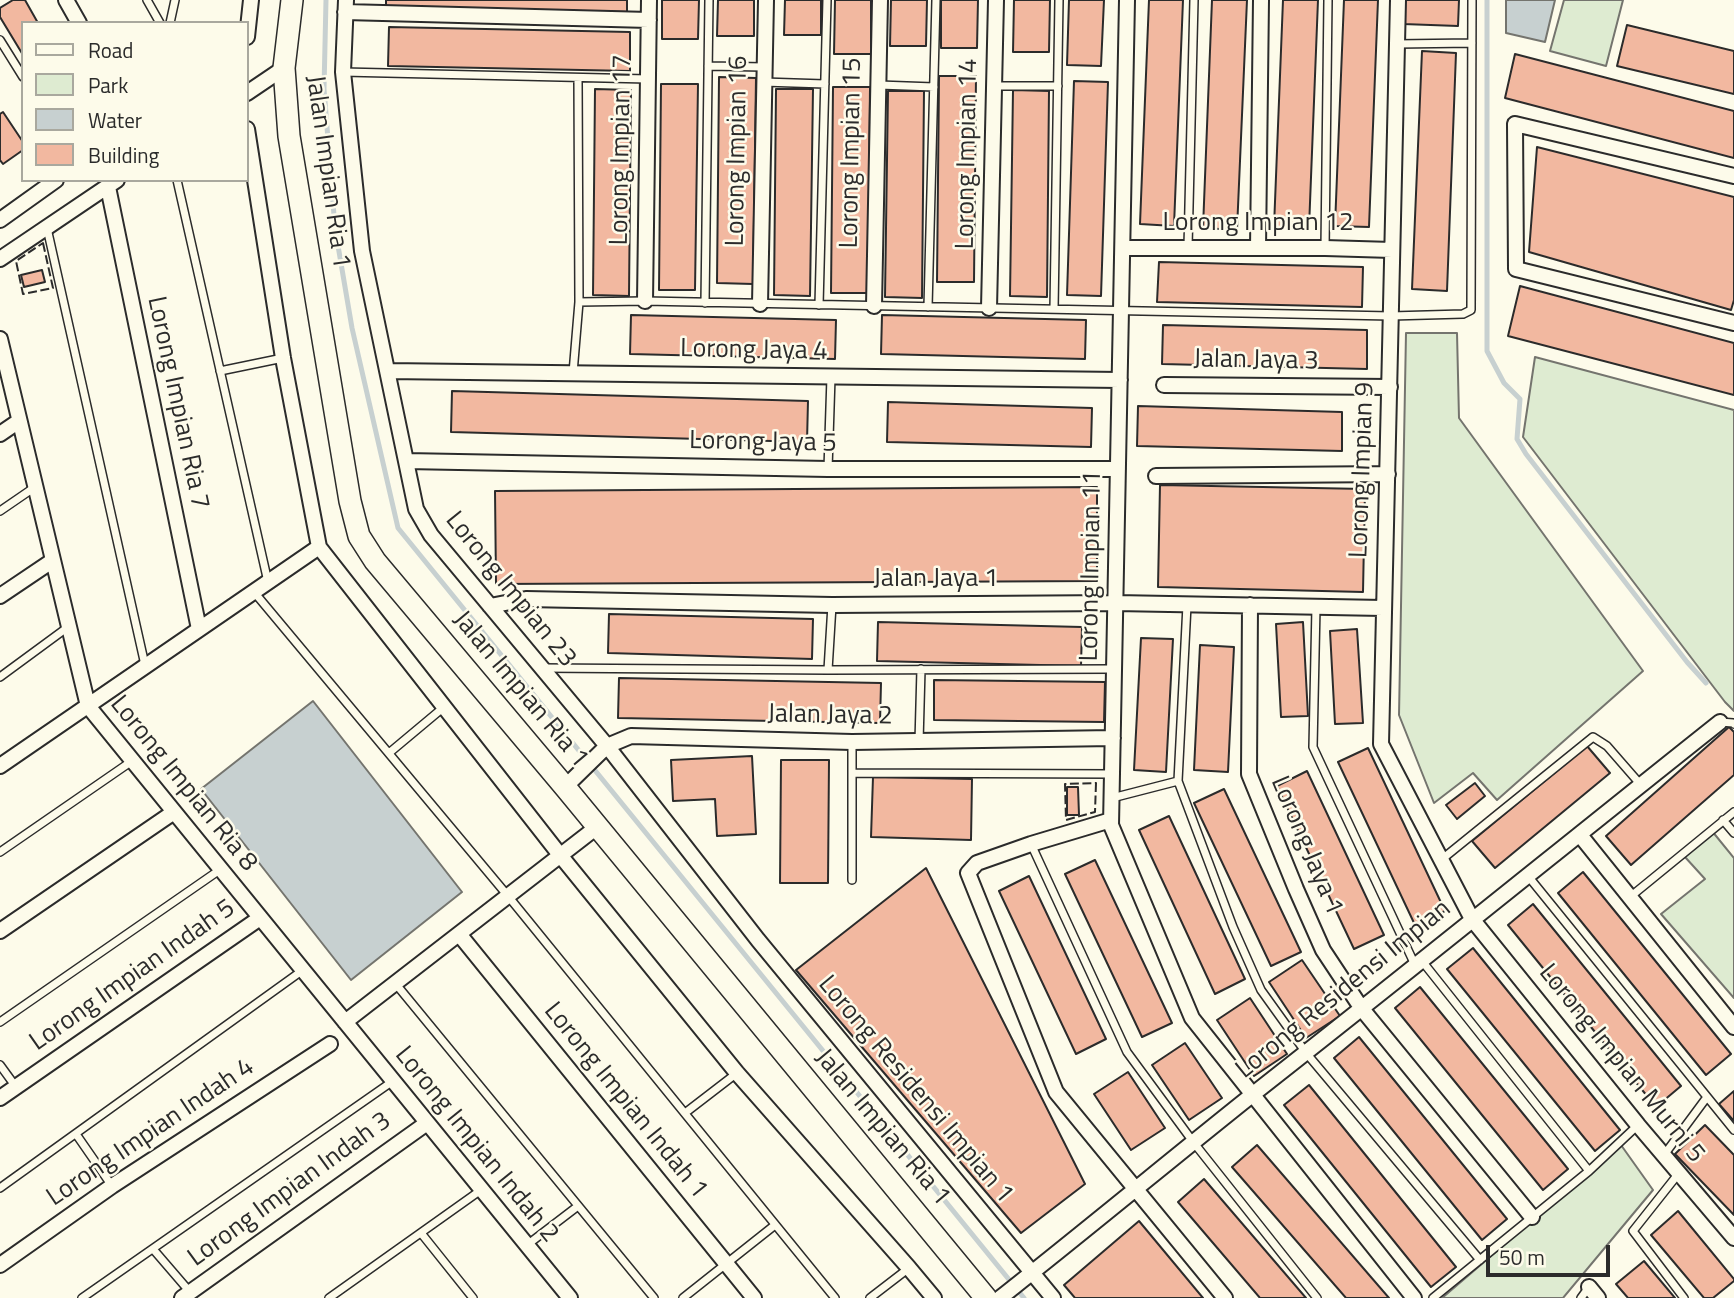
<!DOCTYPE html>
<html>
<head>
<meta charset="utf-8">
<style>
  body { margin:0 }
  #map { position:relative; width:1734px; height:1298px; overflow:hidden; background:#fdfbea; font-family:"Titillium Web",sans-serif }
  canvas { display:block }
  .legend { position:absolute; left:21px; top:21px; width:228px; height:161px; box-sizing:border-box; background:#fdfbea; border:2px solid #a9a89e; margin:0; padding:9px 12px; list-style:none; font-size:21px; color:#2b2b2b }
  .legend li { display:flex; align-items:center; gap:14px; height:35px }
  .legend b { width:35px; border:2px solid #a9a89e }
  .scale { position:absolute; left:1486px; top:1245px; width:124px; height:32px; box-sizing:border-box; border:4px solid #2b2b2b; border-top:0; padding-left:9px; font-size:21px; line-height:24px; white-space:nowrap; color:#2b2b2b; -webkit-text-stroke:5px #fdfbea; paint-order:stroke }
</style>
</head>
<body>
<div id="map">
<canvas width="1734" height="1298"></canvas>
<ul class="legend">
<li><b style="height:9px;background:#fdfbea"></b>Road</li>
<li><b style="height:19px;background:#deebd1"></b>Park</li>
<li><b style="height:19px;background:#c7d0d0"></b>Water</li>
<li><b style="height:19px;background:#f2b8a0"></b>Building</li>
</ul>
<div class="scale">50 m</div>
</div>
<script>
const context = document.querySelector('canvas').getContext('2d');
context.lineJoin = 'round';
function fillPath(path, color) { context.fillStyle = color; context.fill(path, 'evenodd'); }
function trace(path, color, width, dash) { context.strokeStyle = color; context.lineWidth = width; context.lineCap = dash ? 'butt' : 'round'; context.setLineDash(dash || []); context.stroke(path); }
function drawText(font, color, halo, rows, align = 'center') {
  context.font = font + ' "Titillium Web",sans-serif'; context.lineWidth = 5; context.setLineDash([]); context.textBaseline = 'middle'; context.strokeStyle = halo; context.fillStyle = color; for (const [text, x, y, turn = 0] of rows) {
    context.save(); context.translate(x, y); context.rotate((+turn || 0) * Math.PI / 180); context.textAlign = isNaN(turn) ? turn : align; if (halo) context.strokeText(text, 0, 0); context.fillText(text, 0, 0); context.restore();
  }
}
const green = new Path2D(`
  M1564,0H1623L1606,66L1550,51Z
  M1406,333H1457L1459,418L1643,671L1497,800L1473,773L1434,803L1399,715Z
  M1535,357L1734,410V711L1725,702L1523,437Z
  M1712,831L1734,858V998L1661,914L1705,879L1685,857Z
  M1621,1145L1653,1190L1563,1298H1442Z`);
const water = new Path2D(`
  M1506,0H1555L1545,42L1506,33Z
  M313,701L462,892L351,980L201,789Z`);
const stream = new Path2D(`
  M326,0L324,89L335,228L352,328L398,528L1024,1298
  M1487,0V351L1504,383L1520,399L1517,439L1526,454L1687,662L1706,683`);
const building = new Path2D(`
  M13,0H25L38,23H23V55L0,17V8Z
  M386,0H627V12L386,7Z
  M662,0H699L698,39H662Z
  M718,0H754V36H717Z
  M785,0H821V35H784Z
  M835,0H871V54H834Z
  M891,0H927L926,46H890Z
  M941,0H978L977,48H941Z
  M1014,0H1050L1049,52H1013Z
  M1069,0H1104L1101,66L1067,65Z
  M1149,0H1183L1174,226L1140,224Z
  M1212,0H1247L1237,230L1203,228Z
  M1283,0H1318L1309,228L1274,227Z
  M1344,0H1378L1369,227L1335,226Z
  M1404,0H1459L1458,26L1403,24Z
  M1627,25L1734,51V94L1617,66Z
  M389,27L630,32V71L388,66Z
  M1422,51L1456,53L1447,291L1412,289Z
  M1515,54L1734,111V158L1505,98Z
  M939,76H976L974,282H937Z
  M719,77L756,78L753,284L717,283Z
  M1074,81L1108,82L1101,296L1067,295Z
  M661,84H698L695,290H659Z
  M833,87H870L868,293H831Z
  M595,89L631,90L629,296L593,295Z
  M776,89H813L810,296L774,295Z
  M1013,90L1049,91L1047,297L1010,296Z
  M888,91H924L922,298L885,297Z
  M3,112L23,142V150L3,164L0,160V114Z
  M1537,147L1734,197V300L1731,310L1529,252Z
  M1159,262L1363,267L1362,307L1157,302Z
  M42,270L45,282L24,287L21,275Z
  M1520,286L1734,343V395L1508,336Z
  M631,315L836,320L835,359L630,354Z
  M882,315L1086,320L1085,359L881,354Z
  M1163,325L1367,330V369L1162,364Z
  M452,391L808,401L807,442L451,432Z
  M888,402L1092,408L1091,447L887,442Z
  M1138,406L1342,412V451L1137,446Z
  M1160,485L1365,489L1363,592L1158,587Z
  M1097,487V581L496,584L495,491Z
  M609,614L813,619L812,659L608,653Z
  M878,622L1082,627L1081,666L877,661Z
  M1303,622L1308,716L1281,717L1276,624Z
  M1357,629L1363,723L1335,724L1330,631Z
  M1141,638L1173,639L1166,772L1134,770Z
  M1200,645L1234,647L1228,772L1194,770Z
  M619,678L881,683L880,723L618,718Z
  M934,680L1105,682L1104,722L934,720Z
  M1729,727L1734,732V775L1631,865L1606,836Z
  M1587,746L1610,773L1495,868L1472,841Z
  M1368,748L1445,911L1415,925L1338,762Z
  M752,756L756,834L717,836L715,799L673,801L671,760Z
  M781,760H829L828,883H780Z
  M1307,771L1384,935L1354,949L1277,786Z
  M873,777L972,779L971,840L871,837Z
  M1475,783L1485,796L1457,819L1446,805Z
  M1067,787H1078L1079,815H1067Z
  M1224,789L1301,952L1271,966L1194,803Z
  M1169,816L1245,979L1215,994L1139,830Z
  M1095,860L1172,1023L1142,1037L1065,874Z
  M926,868L1085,1184L1021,1233L796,970Z
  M1583,872L1731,1054L1706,1075L1558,893Z
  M1029,876L1106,1039L1076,1054L999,891Z
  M1533,904L1681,1086L1656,1107L1508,925Z
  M1473,948L1620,1130L1595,1151L1447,969Z
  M1302,960L1340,1016L1306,1038L1269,982Z
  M1420,987L1568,1169L1543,1190L1395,1008Z
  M1250,998L1287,1054L1254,1076L1217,1020Z
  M1359,1037L1507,1219L1482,1240L1334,1058Z
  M1185,1043L1222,1098L1189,1120L1152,1065Z
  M1128,1072L1165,1128L1131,1150L1094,1094Z
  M1309,1085L1456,1267L1431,1287L1284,1105Z
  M1734,1091V1121L1719,1104Z
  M1705,1125L1734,1155V1215L1675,1154Z
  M1257,1145L1389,1298H1346L1232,1167Z
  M1204,1179L1306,1298H1260L1178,1202Z
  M1678,1211L1734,1279V1281L1713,1298H1704L1651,1235Z
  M1139,1221L1203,1298H1075L1064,1285Z
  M1644,1261L1675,1298H1628L1616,1284Z`);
const lane = new Path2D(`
  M147,0L160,23
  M170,23L175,0
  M0,40L23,77
  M1397,44L1472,43
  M708,66L764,67
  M343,72L648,79
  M763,82L825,84
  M879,85L934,87
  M994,86H1058
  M177,180L268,582
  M47,228L145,665
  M1188,247L1194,0
  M1325,248L1328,0
  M579,302L645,301L1391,316L1463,314L1471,310L1472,0
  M705,303L709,0
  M819,305L827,0
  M928,307L936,0
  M1054,309L1059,0
  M220,371L283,358
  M573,373L579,302L578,78
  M828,469L831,377
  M0,511L35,487
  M254,592L508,896L835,1298
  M1187,605L1178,781L1233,927L1261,990L1307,1054L1480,1260
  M1316,607L1313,747L1415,965
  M541,668L828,670L1114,669
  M828,670L832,605
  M0,677L68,627
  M1720,722L1733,723L1734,724
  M852,742V880
  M919,742L921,669
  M389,753L444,707
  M852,773L1112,774
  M1112,798L1178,781
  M1723,820L1734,833
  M1031,844L1127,1052L1194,1143L1317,1298
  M0,852L132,761
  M1441,860L1593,737L1607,746L1641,785
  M1528,876L1734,1130
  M1630,897L1734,812
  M1422,961L1589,1171
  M395,983L654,1298
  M0,1022L221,869
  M0,1065L16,1087
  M685,1113L737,1073
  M76,1134L112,1186
  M1664,1155L1707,1097
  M1679,1173L1633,1231L1684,1298
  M0,1188L303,970
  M421,1233L473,1298
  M527,1245L578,1206
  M153,1249L190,1292
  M82,1298L393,1081
  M329,1298L481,1190
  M683,1298L775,1225
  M870,1298L909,1268
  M1433,1298L1589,1171L1638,1125
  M1581,1298L1589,1287`);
const street = new Path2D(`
  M66,0L79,23
  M346,0L343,72L362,251L416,509L431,535L607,746L758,940L1053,1298
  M1127,0L1111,825L1192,1018L1414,1298
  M1398,0L1381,744L1472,919L1638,1125L1734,1238
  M345,12L649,20
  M247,37L251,0
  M247,93L284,68
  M247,129L283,358L319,547L560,855L737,1073L909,1268L934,1298
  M1734,176L1515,124L1516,269L1734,323
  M108,187L199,629
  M0,220L56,180
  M1123,248H1325L1392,250
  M1258,248L1261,0
  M0,259L117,180
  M645,301L649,0
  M760,304L766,0
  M874,306L880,0
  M989,308L996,0
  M0,339L88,706L570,1298
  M387,371L1120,380
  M1164,385L1390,387
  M0,434L19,421
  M406,461L828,469H1118
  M1156,476L1388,474
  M0,596L52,561
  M1250,605L1249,774L1296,889L1323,950L1362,1009L1532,1217
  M490,606L526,599L832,605L1116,603L1383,608
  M0,766L319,547
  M565,787L607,746L631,736L852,742L1113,738
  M1111,820L1031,844L977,863L968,873L1056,1092L1225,1298
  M1580,835L1734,1027
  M0,931L174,812
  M459,934L754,1298
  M345,1022L597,827
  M0,1098L260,918
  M0,1265L112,1186L330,1044
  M1589,1287L1598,1298
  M182,1298L427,1123
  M1000,1298C1085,1231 1168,1162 1252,1095C1409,972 1564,846 1720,722`);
const secondary = new Path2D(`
  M292,0L284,68L289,136L350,501L359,536L375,561L565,787L986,1298`);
const fence = new Path2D(`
  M43,243L53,288L23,294L16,261Z
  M1096,783L1095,812L1066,820L1065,784Z`);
const streetNames = [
  ["Lorong Impian 17",622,150,-89],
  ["Lorong Impian 16",738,151,-89],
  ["Lorong Impian 15",852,153,-89],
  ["Lorong Impian 14",968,154,-89],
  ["Jalan Impian Ria 1",327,172,82],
  ["Lorong Impian 12",1258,224],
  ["Lorong Jaya 4",754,351,1],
  ["Jalan Jaya 3",1256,361,1],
  ["Lorong Impian Ria 7",177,403,78],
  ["Lorong Jaya 5",763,443,1],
  ["Lorong Impian 9",1363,470,-88],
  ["Lorong Impian 11",1092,566,-89],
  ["Jalan Jaya 1",936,580],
  ["Lorong Impian 23",510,590,51],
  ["Jalan Impian Ria 1",520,690,50],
  ["Jalan Jaya 2",830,716,1],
  ["Lorong Impian Ria 8",183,784,51],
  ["Lorong Jaya 1",1306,846,67],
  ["Lorong Impian Indah 5",133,976,-35],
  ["Lorong Residensi Impian",1344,990,-39],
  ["Lorong Impian Murni 5",1621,1064,51],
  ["Lorong Residensi Impian 1",915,1090,50],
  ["Lorong Impian Indah 1",625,1101,51],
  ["Jalan Impian Ria 1",882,1128,50],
  ["Lorong Impian Indah 4",151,1133,-34],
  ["Lorong Impian Indah 2",476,1145,51],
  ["Lorong Impian Indah 3",290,1190,-36]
];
fillPath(green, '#deebd1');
trace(green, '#74746e', 2);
fillPath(water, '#c7d0d0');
trace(water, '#74746e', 2);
trace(stream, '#c7d0d0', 5);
fillPath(building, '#f2b8a0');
trace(building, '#2b2b2b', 2);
trace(lane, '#2b2b2b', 10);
trace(street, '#2b2b2b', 18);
trace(secondary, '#2b2b2b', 24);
trace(lane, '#fdfbea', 7);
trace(street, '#fdfbea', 14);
trace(secondary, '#fdfbea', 21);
trace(fence, '#2b2b2b', 2, [9, 3.5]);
drawText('26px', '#2b2b2b', '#fdfbea', streetNames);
</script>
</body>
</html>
